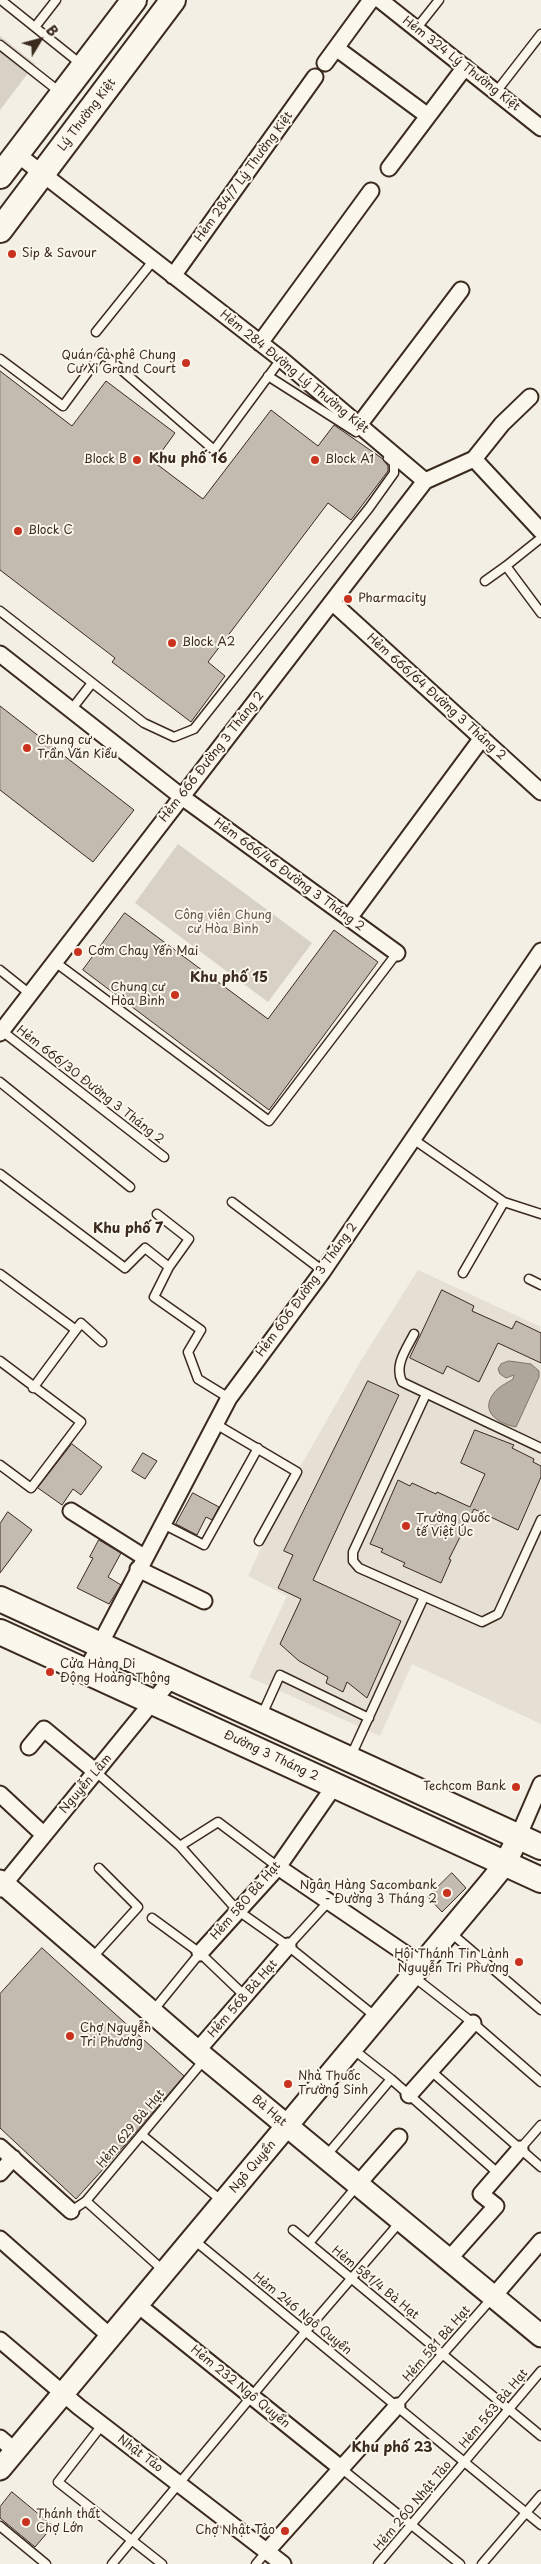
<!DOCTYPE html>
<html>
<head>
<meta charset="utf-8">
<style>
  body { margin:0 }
  #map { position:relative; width:541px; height:2564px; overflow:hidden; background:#f3efe4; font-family:"Playpen Sans",sans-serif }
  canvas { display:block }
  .north { position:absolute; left:15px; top:15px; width:50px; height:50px; -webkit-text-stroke:4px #fbf7ec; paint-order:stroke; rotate:53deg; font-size:14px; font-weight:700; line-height:20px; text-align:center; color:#3b2a1e }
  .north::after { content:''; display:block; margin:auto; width:18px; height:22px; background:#3b2a1e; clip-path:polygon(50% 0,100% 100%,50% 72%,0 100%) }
</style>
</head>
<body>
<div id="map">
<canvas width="541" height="2564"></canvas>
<div class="north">B</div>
</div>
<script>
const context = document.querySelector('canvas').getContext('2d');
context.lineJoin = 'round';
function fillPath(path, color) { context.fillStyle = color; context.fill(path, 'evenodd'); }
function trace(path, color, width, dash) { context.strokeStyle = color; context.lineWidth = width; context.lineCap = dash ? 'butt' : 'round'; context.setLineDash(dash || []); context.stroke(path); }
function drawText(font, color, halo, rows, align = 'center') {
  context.font = font + ' "Playpen Sans",sans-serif'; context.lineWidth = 4; context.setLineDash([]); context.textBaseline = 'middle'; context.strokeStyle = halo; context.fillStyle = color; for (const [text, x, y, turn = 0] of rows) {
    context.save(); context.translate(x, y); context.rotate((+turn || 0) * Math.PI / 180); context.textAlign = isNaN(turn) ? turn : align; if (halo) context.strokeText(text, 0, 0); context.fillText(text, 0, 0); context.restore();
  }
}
const built = new Path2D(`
  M418,1270L541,1327V1724L412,1664L380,1736L249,1677L287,1596L248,1576L295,1476L360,1362Z`);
const green = new Path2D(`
  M0,36L35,64L0,110Z
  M178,844L312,943L268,1002L135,903Z`);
const water = new Path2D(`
  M509,1361L531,1364L539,1371V1377L516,1427C499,1424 479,1412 494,1393C498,1387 507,1383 513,1379L514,1375L506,1378L500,1374L498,1369L501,1364Z`);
const building = new Path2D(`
  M0,371L72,426L106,381L175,433L154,462L203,499L271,410L318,446L334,425L383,459L388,466V471L351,520L328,503L208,662L225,676L191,722L112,662L115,658L0,570Z
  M0,706L134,810L93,862L0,790Z
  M125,913L268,1019L334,930L378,962L269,1110L83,970Z
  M442,1290L474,1306L472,1311L512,1329L516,1321L541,1333V1363L498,1343L479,1382L447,1366L443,1374L410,1358Z
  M368,1381L399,1395L313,1580L401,1621L367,1698L347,1682L343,1692L326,1683L328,1677L299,1661L280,1644L301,1599L278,1588L293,1555L284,1551Z
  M475,1430L514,1445L512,1448L534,1459L533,1462L541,1466V1477L518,1530L474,1509L449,1559L451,1560L441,1583L403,1566L405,1563L381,1552L383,1549L370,1544L398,1480L410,1486L412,1483L436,1494L437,1492L470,1507L485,1474L461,1463Z
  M72,1444L102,1467L81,1495L73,1489L62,1505L38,1488Z
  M143,1453L157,1461L145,1479L132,1471Z
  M193,1493L219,1507L212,1520L206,1517L197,1535L176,1524Z
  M8,1512L32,1530L0,1573V1524Z
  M99,1540L121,1553L108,1577L121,1585L109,1604L77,1588L93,1558L90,1557Z
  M452,1873L466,1888L442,1912L428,1897Z
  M42,1948L184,2076L124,2146L76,2199L0,2128V1994Z
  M12,2492L53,2526L35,2547L0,2518V2507Z`);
const lane = new Path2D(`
  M1,0L82,65
  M35,27L56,0
  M416,29L439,0
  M0,45L61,93
  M496,92L541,34
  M96,332L153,261
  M0,359L63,406L102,353L214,450L281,359
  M268,376L356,432
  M541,538L506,566L541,613
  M485,581L506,566
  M0,611L144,723L174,737L194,729L369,508L394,473V463L388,458
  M71,710L92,683
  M55,962L269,1121L397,953
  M0,970L30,994
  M2,1031L164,1157
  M0,1082L130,1187
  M413,1139L504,1202L541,1214
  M0,1174L125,1268L145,1248L169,1267
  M232,1202L323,1271
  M157,1214L189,1239L169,1267L154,1297L201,1330L188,1352L198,1379L229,1398
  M463,1273L504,1202
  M0,1274L76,1330
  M529,1279L541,1285
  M414,1334C406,1350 394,1365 402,1382L541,1448
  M0,1361L81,1422L31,1488L0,1465
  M33,1388L81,1323L102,1342
  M426,1394L353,1552V1561L359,1568L482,1622L498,1614L541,1520
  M214,1423L297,1472L259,1541
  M161,1523L204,1545L258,1448
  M261,1717L280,1675L369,1718
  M350,1758L424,1597
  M96,1772L180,1846L237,1910L288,1946L376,2017
  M180,1846L218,1822L278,1867
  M152,1918L200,1953L245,1996
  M451,1933L541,2010
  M288,1946L330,1900
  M92,1958L138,1907L99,1868
  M414,1977L473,2023L541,2082
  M152,2012L200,1953
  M354,2050L391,2079L499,2174
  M431,2071L541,2167
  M142,2135L222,2201
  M520,2149L541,2125
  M326,2156L391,2079
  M86,2201L164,2271
  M71,2211L86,2201L204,2060
  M293,2230L541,2436
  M194,2240L541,2525
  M309,2243L357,2186
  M397,2406L492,2298
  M102,2425L58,2482L162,2564
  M342,2469L460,2564
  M0,2526L46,2564
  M112,2564L306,2331L400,2222
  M256,2564L267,2551
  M378,2564L541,2371
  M482,2564L541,2495`);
const street = new Path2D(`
  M380,0L541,128
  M336,48L428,116
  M325,63L371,0
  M17,154L281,359L425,481L474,459L541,531
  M389,168L465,67
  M173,276L315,77
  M260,343L371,191
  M359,425L461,290
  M474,459L502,424L530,397
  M332,602L541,792
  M0,654L182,797L397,953
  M349,918L482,738
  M0,1033L425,481
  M71,1511L144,1557
  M138,1569L204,1601
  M86,1671L229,1398L323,1271L541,951
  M29,1747L44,1729L96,1772
  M0,1794L44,1835
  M518,1837L541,1784
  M278,1867L422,1965
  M0,1889L172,1678
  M200,1953L278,1867L335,1785
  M197,2051L288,1946
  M409,2095L473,2023
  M0,2147L71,2211
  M0,2173L13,2158
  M358,2184L399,2137
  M0,2239L111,2337
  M449,2259L496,2206L481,2194L520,2149
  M493,2297L541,2241
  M138,2305L342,2469
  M0,2340L79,2407L283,2564
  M0,2438L15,2451
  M267,2551L397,2406`);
const secondary = new Path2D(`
  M0,1881L205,2058L541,2336
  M0,2469L488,1885L505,1864L518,1837`);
const primary = new Path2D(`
  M0,176L134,0
  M0,230L173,0
  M0,1599L541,1847
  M0,1632L541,1880`);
const markers = [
  [12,254,5,"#c8321e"],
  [186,363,5,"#c8321e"],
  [137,460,5,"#c8321e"],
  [315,460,5,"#c8321e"],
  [18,531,5,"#c8321e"],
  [348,599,5,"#c8321e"],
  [172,643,5,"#c8321e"],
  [27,748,5,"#c8321e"],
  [78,952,5,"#c8321e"],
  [175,995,5,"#c8321e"],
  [406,1526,5,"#c8321e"],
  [50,1672,5,"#c8321e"],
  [516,1787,5,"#c8321e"],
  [447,1893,5,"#c8321e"],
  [519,1962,5,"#c8321e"],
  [70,2036,5,"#c8321e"],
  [288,2084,5,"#c8321e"],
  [26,2522,5,"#c8321e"],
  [285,2531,5,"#c8321e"]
];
const streetNames = [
  ["Hẻm 324 Lý Thường Kiệt",461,64,38],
  ["Lý Thường Kiệt",87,115,-53],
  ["Hẻm 284/7 Lý Thường Kiệt",244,177,-54],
  ["Hẻm 284 Đường Lý Thường Kiệt",294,372,39],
  ["Hẻm 666/64 Đường 3 Tháng 2",436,697,42],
  ["Hẻm 666 Đường 3 Tháng 2",212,757,-52],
  ["Hẻm 666/46 Đường 3 Tháng 2",289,875,36],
  ["Hẻm 666/30 Đường 3 Tháng 2",90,1085,38],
  ["Hẻm 606 Đường 3 Tháng 2",307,1290,-54],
  ["Đường 3 Tháng 2",271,1756,25],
  ["Nguyễn Lâm",86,1784,-50],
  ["Hẻm 580 Bà Hạt",246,1901,-49],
  ["Hẻm 568 Bà Hạt",243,1999,-49],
  ["Bà Hạt",269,2111,40],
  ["Hẻm 629 Bà Hạt",131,2129,-50],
  ["Ngô Quyền",253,2167,-50],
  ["Hẻm 581/4 Bà Hạt",375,2283,39],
  ["Hẻm 246 Ngô Quyền",302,2314,39],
  ["Hẻm 581 Bà Hạt",437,2344,-49],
  ["Hẻm 232 Ngô Quyền",240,2387,39],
  ["Hẻm 563 Bà Hạt",494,2409,-50],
  ["Nhật Tảo",140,2454,37],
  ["Hẻm 260 Nhật Tảo",413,2506,-50]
];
const poiNames = [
  ["Sip & Savour",22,254],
  ["Quán cà phê Chung",176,356,"right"],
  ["Cư Xi Grand Court",176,370,"right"],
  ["Block B",127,460,"right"],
  ["Block A1",325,460],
  ["Block C",28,531],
  ["Pharmacity",358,599],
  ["Block A2",182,643],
  ["Chung cư",37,741],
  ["Trần Văn Kiều",37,755],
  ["Cơm Chay Yến Mai",88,952],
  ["Chung cư",165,988,"right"],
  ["Hòa Bình",165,1002,"right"],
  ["Trường Quốc",416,1519],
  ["tế Việt Úc",416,1533],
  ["Cửa Hàng Di",60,1665],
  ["Động Hoàng Thông",60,1679],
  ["Techcom Bank",506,1787,"right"],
  ["Ngân Hàng Sacombank",437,1886,"right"],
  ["- Đường 3 Tháng 2",437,1900,"right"],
  ["Hội Thánh Tin Lành",509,1955,"right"],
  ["Nguyễn Tri Phương",509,1969,"right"],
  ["Chợ Nguyễn",80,2029],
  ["Tri Phương",80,2043],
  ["Nhà Thuốc",298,2077],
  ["Trường Sinh",298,2091],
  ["Thánh thất",36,2515],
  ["Chợ Lớn",36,2529],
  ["Chợ Nhật Tảo",275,2531,"right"]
];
const parkNames = [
  ["Công viên Chung",223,916],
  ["cư Hòa Bình",223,930]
];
const neighbourhoodNames = [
  ["Khu phố 16",188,459],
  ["Khu phố 15",229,978],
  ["Khu phố 7",128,1229],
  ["Khu phố 23",392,2448]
];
fillPath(built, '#e5dfd4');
fillPath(green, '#d8d1c6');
fillPath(water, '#afa69a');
trace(water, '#817468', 1);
fillPath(building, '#c3bbb0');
trace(building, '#3b2a1e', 1);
trace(lane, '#3b2a1e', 11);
trace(street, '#3b2a1e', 19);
trace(secondary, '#3b2a1e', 25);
trace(primary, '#3b2a1e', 28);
trace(lane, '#fbf7ec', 8);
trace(street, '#fbf7ec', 15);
trace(secondary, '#fbf7ec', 21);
trace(primary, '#fbf7ec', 24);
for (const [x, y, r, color] of markers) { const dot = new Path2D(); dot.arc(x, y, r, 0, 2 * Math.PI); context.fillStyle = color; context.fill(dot); trace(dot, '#fbf7ec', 2); }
drawText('12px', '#3b2a1e', '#fbf7ec', streetNames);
drawText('12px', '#3b2a1e', '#fbf7ec', poiNames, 'left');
drawText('12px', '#625448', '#fbf7ec', parkNames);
drawText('bold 14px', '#3b2a1e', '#fbf7ec', neighbourhoodNames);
</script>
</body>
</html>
